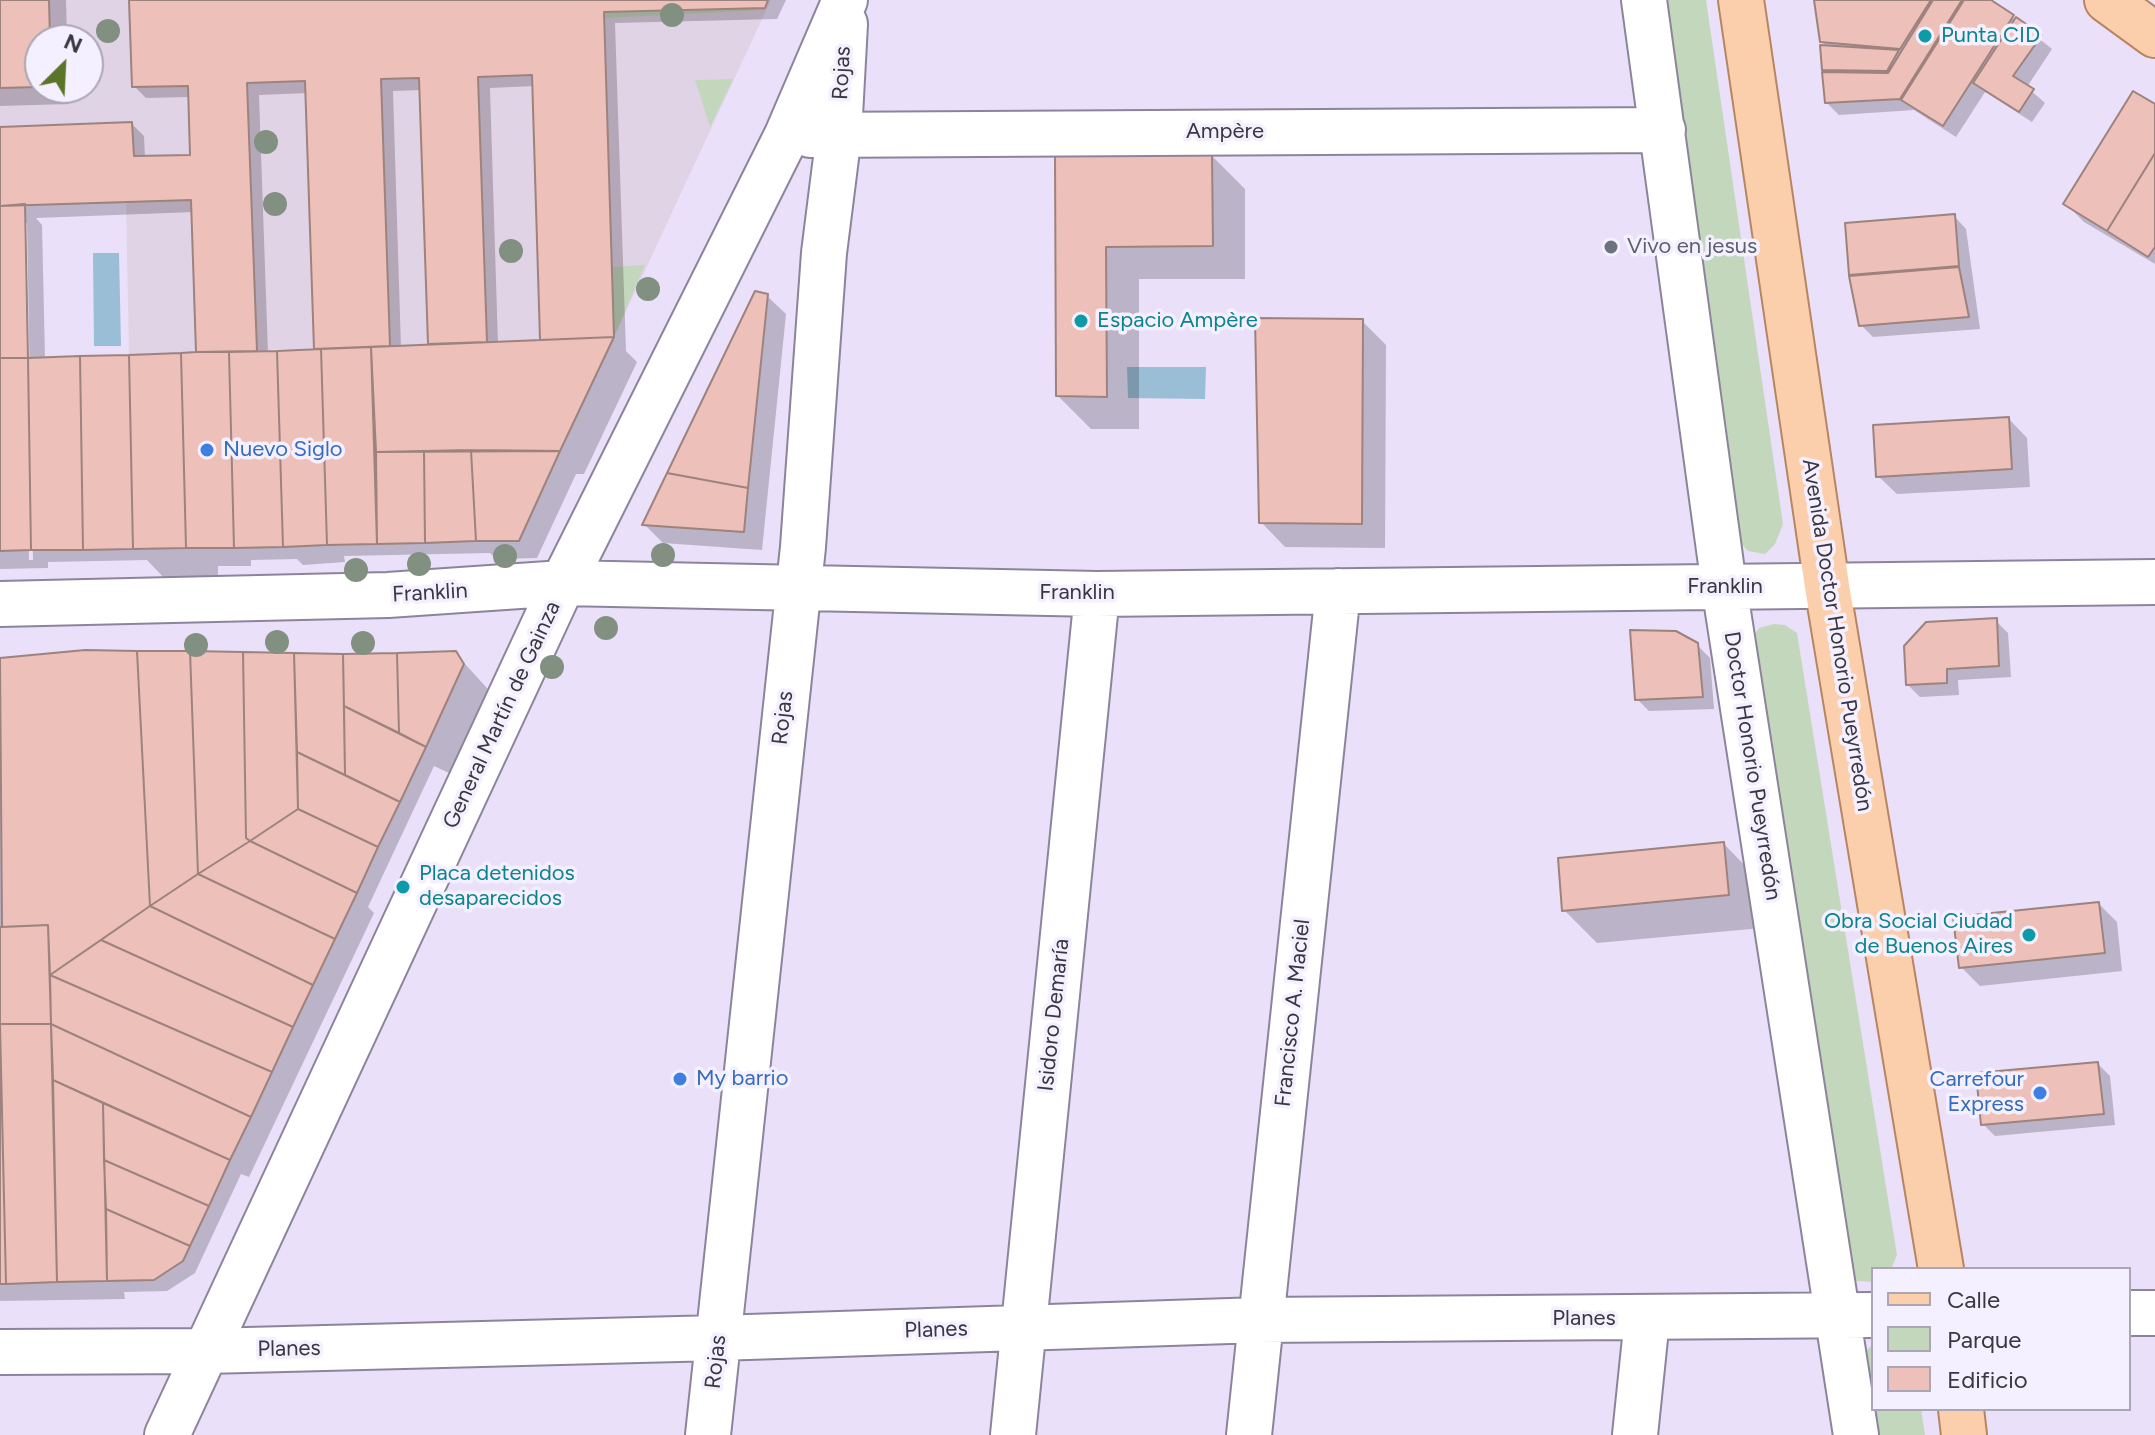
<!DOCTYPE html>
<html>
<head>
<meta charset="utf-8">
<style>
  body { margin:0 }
  #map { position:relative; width:2155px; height:1435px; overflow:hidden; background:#eae0f9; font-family:Figtree,sans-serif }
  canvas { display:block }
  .legend { position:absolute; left:1871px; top:1267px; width:260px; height:144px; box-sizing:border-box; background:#f5f0ff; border:2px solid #aba6b3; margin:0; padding:10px 14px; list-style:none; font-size:24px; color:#3b3741 }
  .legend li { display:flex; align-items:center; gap:16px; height:40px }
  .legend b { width:40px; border:2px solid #aba6b3 }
  .north { position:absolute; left:24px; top:24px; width:80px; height:80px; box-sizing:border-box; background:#f5f0ff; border:2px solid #aba6b3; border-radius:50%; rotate:24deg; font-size:22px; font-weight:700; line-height:32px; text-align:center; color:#3b3741 }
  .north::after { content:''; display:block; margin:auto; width:28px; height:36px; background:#5a7528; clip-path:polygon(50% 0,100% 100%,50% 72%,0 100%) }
</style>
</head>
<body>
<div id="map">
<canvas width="2155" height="1435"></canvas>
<ul class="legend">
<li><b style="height:10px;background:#fccfac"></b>Calle</li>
<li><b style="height:22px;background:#c3d7bd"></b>Parque</li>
<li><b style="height:22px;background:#edc0ba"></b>Edificio</li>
</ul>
<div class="north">N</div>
</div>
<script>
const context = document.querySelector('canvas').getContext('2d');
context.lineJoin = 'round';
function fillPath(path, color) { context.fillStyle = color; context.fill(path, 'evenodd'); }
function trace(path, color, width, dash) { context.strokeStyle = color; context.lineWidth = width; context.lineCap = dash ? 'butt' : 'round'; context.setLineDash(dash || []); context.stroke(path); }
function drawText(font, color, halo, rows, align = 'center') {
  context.font = font + ' Figtree,sans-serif'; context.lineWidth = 7; context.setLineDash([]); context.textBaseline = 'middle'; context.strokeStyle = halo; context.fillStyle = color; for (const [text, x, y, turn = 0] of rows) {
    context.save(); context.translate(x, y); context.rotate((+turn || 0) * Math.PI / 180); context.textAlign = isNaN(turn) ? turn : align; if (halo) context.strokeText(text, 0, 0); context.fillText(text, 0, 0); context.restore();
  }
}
const education = new Path2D(`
  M0,0H771L614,337L129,355L126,203L0,206ZM40,40H88V88H40Z`);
const green = new Path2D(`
  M1655,0H1706L1783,524L1775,544L1765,554L1748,551L1737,539Z
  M765,8L764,10L604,18V12Z
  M733,79L710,127L695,80Z
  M645,265L614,337L612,267Z
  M1774,624L1785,625L1797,633L1897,1255L1891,1269H1873V1282L1857,1281L1844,1271L1749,643L1759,628Z
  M1873,1345V1409H1921L1925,1435H1863L1858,1357Z`);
const water = new Path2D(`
  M93,253H119L121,346H94Z
  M1127,367H1206L1205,399L1128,398Z`);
const shadow = new Path2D(`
  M0,0H66L67,40H40V88H68L69,104L0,106Z
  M131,0H786L777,19L615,23L626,351L637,362L584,474H576L537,558L496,559L490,553L344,556L345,562L303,565L297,559L251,560V566H218V581L168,582L147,560L48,562V568L0,569V129L132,124L144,136L145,158L192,157L190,97L146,98L134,86ZM535,86L543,342L498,344L490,88ZM422,90L433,347L401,348L393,91ZM308,93L316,348L319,351L268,353L259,95ZM194,212L198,352L201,355L45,359L42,225L36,218ZM23,223H27L33,560H29Z
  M1816,0H1990L2052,49L2027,87L2045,103L2032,122L1985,92L1956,137L1914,110L1839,115L1827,103V47L1822,42Z
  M2155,107V264L2084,222L2066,204Z
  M1057,155H1211L1245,189V279H1139V429H1091L1058,396Z
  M1954,216L1966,229L1980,329L1873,337L1861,325L1851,274Z
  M767,296L786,314L762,550L663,543L645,525Z
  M1362,321L1386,345L1385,548L1285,547L1261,522Z
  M2009,419L2027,438L2030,487L1897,494L1878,476Z
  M1996,621L2008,633L2011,677L1958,680L1959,695L1920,697L1908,685Z
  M1697,645L1710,658L1714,709L1649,711L1637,699Z
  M85,652L343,656L455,653L497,699L460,778L434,766L368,907L374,913L249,1177L241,1174L195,1273L167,1291L124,1292L125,1299L0,1301V660Z
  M1724,844L1757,878L1762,928L1597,943L1564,910Z
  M2099,904L2117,922L2122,971L1980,986L1961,967Z
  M2098,1064L2110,1076L2115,1125L1995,1136L1983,1124Z`);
const building = new Path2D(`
  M0,0H49L50,40H40V87L0,88Z
  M129,0H768L765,8L604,12L614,337L540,340L532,75L478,77L487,342L428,344L419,78L381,79L390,346L314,349L305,81L247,83L257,351L196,352L191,200L0,206V127L132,122L134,156L190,155L188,86L132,87Z
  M1814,0H1931L1900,49L1820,42Z
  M1933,0H1962L1900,99L1825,103L1822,72L1888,73Z
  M1964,0H1991L2014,15L1943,126L1901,100Z
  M2016,17L2042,35L2013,76L2034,89L2019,112L1973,83Z
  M1820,45L1899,50L1887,71L1822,70Z
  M2133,91L2155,104V153L2107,231L2063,204Z
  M1055,153H1212L1213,246L1106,247L1107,397L1056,396Z
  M2155,153V247L2148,257L2107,231Z
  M25,204L28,358H0V206Z
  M1955,214L1959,266L1849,275L1845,223Z
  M1959,267L1969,317L1859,326L1849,276Z
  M755,291L768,294L748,488L667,473Z
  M1255,318L1363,319L1362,524L1259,523Z
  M614,337L560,451L376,452L371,347Z
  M371,347L377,544L327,545L321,349Z
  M321,349L327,545L283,547L277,351Z
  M277,351L283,547L234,548L229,352Z
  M196,352H229L234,548H186L181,353Z
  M181,353L186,548L133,549L129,355Z
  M129,355L133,549L83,550L80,356Z
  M80,356L83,550H31L28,358Z
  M0,358H28L31,550L0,551Z
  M2009,417L2012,469L1876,477L1873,425Z
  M471,450L560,451L519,541H476Z
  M471,450L476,541L425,543L424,451Z
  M424,451L425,543L377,544L376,452Z
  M667,473L748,488L744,532L642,525Z
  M1997,618L1999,666L1947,669V683L1906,685L1904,646L1926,622Z
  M1630,630L1676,631L1698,643L1703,697L1635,700Z
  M85,650L137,651L150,906L50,975L48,925L2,927L0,658Z
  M137,651H190L198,874L150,906Z
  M190,651L243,652L246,838L250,841L198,874Z
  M456,651L464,664L426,747L399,733L397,653Z
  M243,652L294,653L298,809L250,841L246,838Z
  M294,653L343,654L345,775L297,752Z
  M397,653L399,733L344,706L343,654Z
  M344,706L426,747L400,802L345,775Z
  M297,752L400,802L378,847L298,809Z
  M298,809L378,847L357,893L250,841Z
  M250,841L357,893L335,939L198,874Z
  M1724,842L1729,895L1562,911L1558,858Z
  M198,874L335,939L313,985L150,906Z
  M2099,902L2105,953L1959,968L1953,917Z
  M150,906L313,985L293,1027L101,940Z
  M48,925L51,1024H0V927Z
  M101,940L293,1027L272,1072L50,975Z
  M50,975L272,1072L251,1117L51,1024Z
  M0,1024H51L57,1282L6,1284Z
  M51,1024L251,1117L230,1160L53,1080Z
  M0,1028L6,1284H0Z
  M2098,1062L2104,1114L1981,1125L1976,1073Z
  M53,1080L103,1103L107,1281L57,1282Z
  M103,1103L230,1160L209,1206L104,1160Z
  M104,1160L209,1206L190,1246L106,1209Z
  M106,1209L190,1246L183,1261L154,1280L107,1281Z`);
const minor = new Path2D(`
  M1644,0L1724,586L1856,1435
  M810,135L1663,130
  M0,604L388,595L563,583L1097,594L2155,582
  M2129,1313H2155
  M0,1352L207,1351L718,1338L1260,1320L1873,1315
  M167,1435L563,583L787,135L845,0
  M708,1435L803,547L824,253L839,134L845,24
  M1013,1435L1097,594
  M1249,1435L1338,591
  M1635,1435L1647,1319`);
const major = new Path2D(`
  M1741,0L1827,586L1941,1269
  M2107,0L2155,35
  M1961,1409L1964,1435`);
const trees = [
  [672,15],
  [108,31],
  [266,142],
  [275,204],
  [511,251],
  [648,289],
  [663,555],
  [505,556],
  [419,564],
  [356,570],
  [606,628],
  [277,642],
  [363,643],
  [196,645],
  [552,667]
];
const markers = [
  [1925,36,8,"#0f9aa8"],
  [1611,247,8,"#6b7280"],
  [1081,321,8,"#0f9aa8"],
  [207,450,8,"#3f7fe0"],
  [403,887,8,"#0f9aa8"],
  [2029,935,8,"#0f9aa8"],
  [680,1079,8,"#3f7fe0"],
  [2040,1093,8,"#3f7fe0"]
];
const cultureNames = [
  ["Punta CID",1941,36],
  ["Espacio Ampère",1097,321],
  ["Placa detenidos",419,874],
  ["desaparecidos",419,899],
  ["Obra Social Ciudad",2013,922,"right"],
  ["de Buenos Aires",2013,947,"right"]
];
const streetNames = [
  ["Rojas",842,73,-87],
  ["Ampère",1225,132],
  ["Franklin",1725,587],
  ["Franklin",430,593,-3],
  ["Franklin",1077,593],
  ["Avenida Doctor Honorio Pueyrredón",1837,635,81],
  ["General Martín de Gainza",502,715,-65],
  ["Rojas",783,718,-84],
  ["Doctor Honorio Pueyrredón",1752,766,81],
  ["Francisco A. Maciel",1293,1013,-84],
  ["Isidoro Demaría",1054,1015,-84],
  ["Planes",1584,1319],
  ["Planes",936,1330,-2],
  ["Planes",289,1349,-1],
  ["Rojas",716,1362,-84]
];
const worshipNames = [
  ["Vivo en jesus",1627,247]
];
const shopNames = [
  ["Nuevo Siglo",223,450],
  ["My barrio",696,1079],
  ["Carrefour",2024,1080,"right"],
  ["Express",2024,1105,"right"]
];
fillPath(education, '#e1d3e6');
fillPath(green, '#c3d7bd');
fillPath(water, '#9bbed7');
fillPath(shadow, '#0003');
fillPath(building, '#edc0ba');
trace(building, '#9d827e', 2);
trace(minor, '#8d849b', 48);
trace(major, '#b78562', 48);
trace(minor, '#fff', 44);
trace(major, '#fccfac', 44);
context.fillStyle = '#829082';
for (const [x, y] of trees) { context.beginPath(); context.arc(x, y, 12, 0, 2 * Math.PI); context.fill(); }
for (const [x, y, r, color] of markers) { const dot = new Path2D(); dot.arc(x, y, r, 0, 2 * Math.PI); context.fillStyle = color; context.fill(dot); trace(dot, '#f5f0ff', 3); }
drawText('22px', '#0d838f', '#f5f0ff', cultureNames, 'left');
drawText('22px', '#3b3741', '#f5f0ff', streetNames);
drawText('22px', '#5b616d', '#f5f0ff', worshipNames, 'left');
drawText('22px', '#366cbe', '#f5f0ff', shopNames, 'left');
</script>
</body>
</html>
